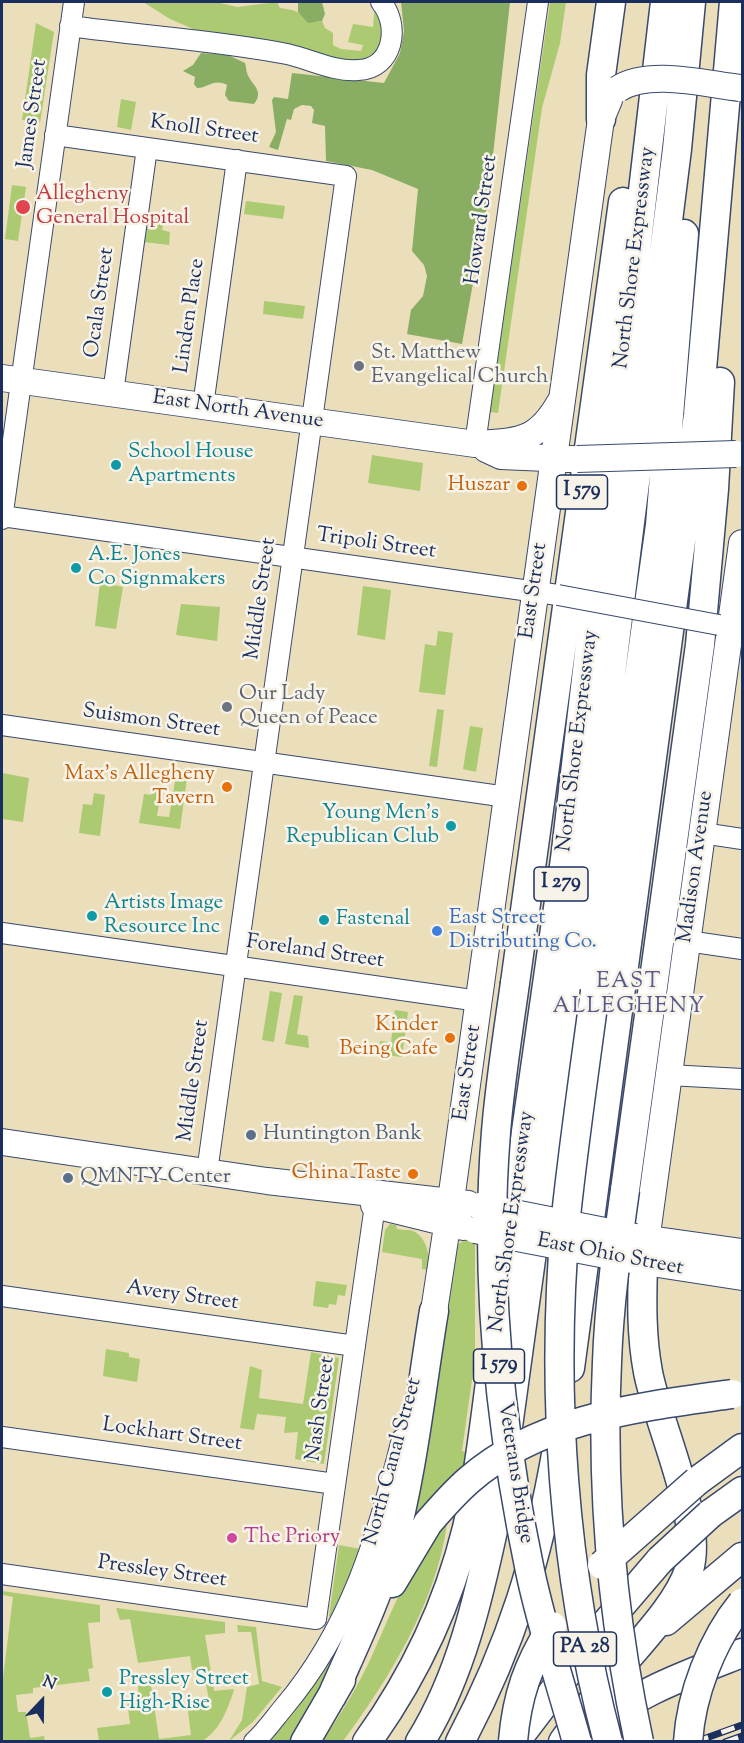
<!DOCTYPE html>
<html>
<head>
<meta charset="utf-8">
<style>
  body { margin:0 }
  #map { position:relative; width:744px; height:1743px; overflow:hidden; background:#ebdebb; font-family:"Sorts Mill Goudy",serif }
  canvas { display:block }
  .frame { position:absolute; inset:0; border:3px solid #1b2f5e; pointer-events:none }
  .north { position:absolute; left:12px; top:1671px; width:60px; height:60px; -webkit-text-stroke:4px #f7f3e8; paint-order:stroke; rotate:22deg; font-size:16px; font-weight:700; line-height:24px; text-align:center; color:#1b2f5e }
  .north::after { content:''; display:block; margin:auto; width:21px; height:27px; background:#1b2f5e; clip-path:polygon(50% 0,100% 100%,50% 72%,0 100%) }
</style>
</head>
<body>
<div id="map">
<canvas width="744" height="1743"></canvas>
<div class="frame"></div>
<div class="north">N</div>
</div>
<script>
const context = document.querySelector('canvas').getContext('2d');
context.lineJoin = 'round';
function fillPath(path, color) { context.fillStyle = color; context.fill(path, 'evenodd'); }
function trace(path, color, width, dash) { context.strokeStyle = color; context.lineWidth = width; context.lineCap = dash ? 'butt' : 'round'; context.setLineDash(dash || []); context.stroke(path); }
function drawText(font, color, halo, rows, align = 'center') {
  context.font = font + ' "Sorts Mill Goudy",serif'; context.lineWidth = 5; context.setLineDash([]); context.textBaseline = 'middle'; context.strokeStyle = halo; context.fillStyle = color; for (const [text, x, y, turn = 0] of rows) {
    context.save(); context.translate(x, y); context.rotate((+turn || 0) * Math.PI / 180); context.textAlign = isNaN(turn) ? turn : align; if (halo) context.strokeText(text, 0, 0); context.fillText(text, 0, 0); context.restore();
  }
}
const green = new Path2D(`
  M143,2H216L237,7L277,2L280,8C285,9 290,9 295,11C305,15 309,25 322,21L325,28L333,33V45L341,49L361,51L363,45L348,42L353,24L373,27L375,2L387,23L374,63L327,59L304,49L198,31L170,19Z
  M550,2H566L560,43L542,108L498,413L490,412Z
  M36,23L54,32L40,123L22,120Z
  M121,99L136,102L131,130L117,127Z
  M12,185L26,187L18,241L5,239Z
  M246,201L285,206L283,219L244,214Z
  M147,215L165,217L162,230L170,232L169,245L143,242Z
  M264,301L305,306L303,319L263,314Z
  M372,455L423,463L420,491L368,483Z
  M100,582L123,587L116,629L95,626Z
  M363,586L391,590L385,640L357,635Z
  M181,604L220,607L217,641L176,635Z
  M438,631L453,633L445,695L419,692L425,644L436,646Z
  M437,709L444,710L437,767L429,766Z
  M470,726L483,728L476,772L463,769Z
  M177,770L188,771L180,829L139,823L144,794L151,795L153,791L161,792L157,816L169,817Z
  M2,773L29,778L23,822L2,819Z
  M94,793L105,795L100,836L79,833L83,804L92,805Z
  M270,991L282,993L274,1042L262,1040Z
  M294,995L303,996L297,1034L308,1036L309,1048L285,1044Z
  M395,1010L408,1012L402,1057L379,1054L380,1041L391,1042Z
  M390,1224L396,1225L397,1229C401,1230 407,1230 409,1230C427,1233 430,1257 429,1270L422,1269V1259L382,1252L385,1230Z
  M466,1239L475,1244V1358L462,1451L472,1453L470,1463L415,1522L409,1512L457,1245Z
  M316,1281L347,1285L345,1296L338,1295L336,1305L329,1304L328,1308L313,1306Z
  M106,1349L129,1353V1357L140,1359L137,1382L103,1376Z
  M311,1352L339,1358L324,1464L295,1459L298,1432L284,1433L286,1417L257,1414L254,1430L240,1428L250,1366L262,1370L259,1398L303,1404Z
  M447,1523C438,1599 388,1681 343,1741L322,1742C340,1715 357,1688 371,1658C394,1607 408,1565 447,1523Z
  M339,1545L361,1549L331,1617L329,1616Z
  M2,1591L100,1605V1622L88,1623L93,1668L88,1669L90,1681L33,1688V1693L16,1695L18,1712H26L30,1738L44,1736L45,1741H2V1686L13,1597L3,1595Z
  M116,1608L225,1622V1633L205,1635L214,1691L234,1689L233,1693C226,1713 220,1730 201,1742L99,1741L97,1728L130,1724L127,1701L139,1700L138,1686L151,1685L159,1739L191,1735L187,1703L209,1700L203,1669L192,1670L190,1656L138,1663L130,1619L120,1620Z
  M349,1616L343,1651L291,1741L269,1742L293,1713Z
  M237,1625L256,1627L262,1681L282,1687L253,1722L229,1741L242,1720L247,1687L259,1684L251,1632H238Z`);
const forest = new Path2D(`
  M298,2H322L325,14L322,21L308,23L298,12Z
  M401,2H510L488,200L462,344L407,334L411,310L423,296L427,276L424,265L412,251L418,189L372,170L326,161L325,126L312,123L314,110L311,106L302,105L294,109L291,120L287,119L278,150L269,147L276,132L272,100L274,97L288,99L292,73L384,83L400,53L404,31Z
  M201,53L228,55L245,63C246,66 246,69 247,73C251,85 265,90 254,104L229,101L225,95L227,85C214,78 208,88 197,88L194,84L195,77L183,71L193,65Z`);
const minor = new Path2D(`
  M70,26C141,36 217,40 287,54C310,59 334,72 358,70C393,69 401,26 381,2
  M55,135L346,176L207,1172
  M113,393L147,148
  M203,406L237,160
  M475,444L538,2
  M2,516L558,595
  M2,519L74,2
  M2,725L507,797
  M702,833L742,839
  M2,933L479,1001
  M687,941L742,949
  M669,1075L742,1079
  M2,1296L355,1346
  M2,1437L335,1484
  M2,1574L316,1619L375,1205
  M254,1742C265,1732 274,1719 284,1707C350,1629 378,1536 402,1439`);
const major = new Path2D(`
  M2,378L475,444C518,441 537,443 560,402
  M486,449L501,456L571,459
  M2,1142L267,1181L468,1204
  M374,1205L463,1227
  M635,1237L742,1252
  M632,1260L742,1277
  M643,1263L742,543
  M434,1311L451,1200L601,119L609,100`);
const highway = new Path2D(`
  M601,119V75L611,2
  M515,983L623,202
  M595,991L660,525L684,234
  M625,1190L700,645L714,489L720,382
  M501,1306L565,859L665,2
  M570,1368L698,415L734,2
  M697,1481L742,1448
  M710,1514L742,1491
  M392,1583L428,1523
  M666,1621L742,1557
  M332,1696C353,1648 377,1599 392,1548C413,1471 421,1389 434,1311
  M585,1734C631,1694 686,1675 742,1653
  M305,1742L341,1680
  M367,1742C413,1678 448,1605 467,1528C480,1473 485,1416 493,1361
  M420,1742C461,1676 479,1596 495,1521L605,721L677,149L691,2
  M460,1742C512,1644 538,1558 557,1449
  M515,1742L600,1630L660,1560
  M563,1742C578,1721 593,1700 609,1680C633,1649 677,1607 689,1570C704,1519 658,1425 648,1372C641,1335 642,1300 643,1263`);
const rail = new Path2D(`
  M695,1742L742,1725
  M725,1742L742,1736`);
const minorBridge = new Path2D(`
  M558,595L719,625`);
const majorBridge = new Path2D(`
  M618,89C649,69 705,84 740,88
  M577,459L736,454
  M479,1206L635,1237
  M475,1230L632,1260`);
const highwayBridge = new Path2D(`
  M515,983C508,1033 500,1082 496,1132C484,1278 500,1428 530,1571C542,1628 561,1685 577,1742
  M595,991C585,1066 574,1141 566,1216C550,1390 563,1573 608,1742
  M625,1190C617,1247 609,1305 607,1362C601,1489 612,1617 639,1742
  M428,1523C441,1508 454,1493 469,1480C541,1417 641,1407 732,1394
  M660,1560L710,1514
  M602,1565L697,1481
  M513,1741C517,1695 528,1665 552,1626
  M688,1742C691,1694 712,1640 742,1603`);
const markers = [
  [23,207,8,"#e0444e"],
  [359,366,6,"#6b7280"],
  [116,465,6,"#0f9aa8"],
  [522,486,6,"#e8710a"],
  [76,568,6,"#0f9aa8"],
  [227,707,6,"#6b7280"],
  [227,787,6,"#e8710a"],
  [451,826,6,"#0f9aa8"],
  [92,916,6,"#0f9aa8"],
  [324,920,6,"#0f9aa8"],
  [437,931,6,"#3f7fe0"],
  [450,1038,6,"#e8710a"],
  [251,1135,6,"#5c6f8a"],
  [413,1174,6,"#e8710a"],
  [68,1178,6,"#5c6f8a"],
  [232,1538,6,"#d1479c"],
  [107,1692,6,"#0f9aa8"]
];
const shields = [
  [582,492,51],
  [561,884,54],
  [499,1366,51],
  [585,1649,63]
];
const shieldNames = [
  ["I 579",582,492],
  ["I 279",561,884],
  ["I 579",499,1366],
  ["PA 28",585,1649]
];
const streetNames = [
  ["James Street",34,114,-82],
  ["Knoll Street",204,131,8],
  ["Howard Street",483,220,-82],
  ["North Shore Expressway",636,258,-83],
  ["Ocala Street",101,303,-82],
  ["Linden Place",191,316,-82],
  ["East North Avenue",238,411,8],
  ["Tripoli Street",376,545,8],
  ["East Street",535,591,-82],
  ["Middle Street",262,599,-82],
  ["Suismon Street",151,722,8],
  ["North Shore Expressway",579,741,-83],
  ["Madison Avenue",697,867,-82],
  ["Foreland Street",315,953,8],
  ["East Street",469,1073,-82],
  ["Middle Street",195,1081,-82],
  ["North Shore Expressway",513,1222,-82],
  ["East Ohio Street",610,1256,11],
  ["Avery Street",182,1297,8],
  ["Nash Street",322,1409,-82],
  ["Lockhart Street",172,1436,8],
  ["North Canal Street",394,1462,-75],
  ["Veterans Bridge",514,1473,81],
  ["Pressley Street",162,1573,8]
];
const healthNames = [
  ["Allegheny",36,195],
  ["General Hospital",36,219]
];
const worshipNames = [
  ["St. Matthew",371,354],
  ["Evangelical Church",371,378],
  ["Our Lady",239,695],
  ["Queen of Peace",239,719]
];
const cultureNames = [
  ["School House",128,453],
  ["Apartments",128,477],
  ["A.E. Jones",88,556],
  ["Co Signmakers",88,580],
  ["Young Men's",439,814,"right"],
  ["Republican Club",439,838,"right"],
  ["Artists Image",104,904],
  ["Resource Inc",104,928],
  ["Fastenal",336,920],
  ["Pressley Street",119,1680],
  ["High-Rise",119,1704]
];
const foodNames = [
  ["Huszar",510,486],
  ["Max's Allegheny",215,775],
  ["Tavern",215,799],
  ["Kinder",438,1026],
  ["Being Cafe",438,1050],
  ["China Taste",401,1174]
];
const shopNames = [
  ["East Street",449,919],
  ["Distributing Co.",449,943]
];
const serviceNames = [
  ["Huntington Bank",263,1135],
  ["QMNTY Center",80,1178]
];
const hotelNames = [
  ["The Priory",244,1538]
];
const neighbourhoodNames = [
  ["EAST",629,983],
  ["ALLEGHENY",629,1008]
];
fillPath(green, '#acca71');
fillPath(forest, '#89ae63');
trace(minor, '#3a496c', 22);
trace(major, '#3a496c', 28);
trace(highway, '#3a496c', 31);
trace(minor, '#fff', 20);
trace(major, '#fff', 26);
trace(highway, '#fff', 28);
trace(rail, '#1b2f5e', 7);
trace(rail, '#f7f3e8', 4.5, [14]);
trace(minorBridge, '#3a496c', 22, []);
trace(majorBridge, '#3a496c', 28, []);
trace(highwayBridge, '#3a496c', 31, []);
trace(minorBridge, '#fff', 20);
trace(majorBridge, '#fff', 26);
trace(highwayBridge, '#fff', 28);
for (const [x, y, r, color] of markers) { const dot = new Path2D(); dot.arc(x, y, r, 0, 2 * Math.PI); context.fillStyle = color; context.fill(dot); trace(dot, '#f7f3e8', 2); }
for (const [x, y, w] of shields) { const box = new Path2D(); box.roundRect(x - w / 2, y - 17, w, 34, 4.5); context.fillStyle = '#f7f3e8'; context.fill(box); trace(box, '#1b2f5e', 1.5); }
drawText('bold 20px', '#1b2f5e', null, shieldNames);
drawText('21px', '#1b2f5e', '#f7f3e8', streetNames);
drawText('21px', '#be3a42', '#f7f3e8', healthNames, 'left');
drawText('21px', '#5b616d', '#f7f3e8', worshipNames, 'left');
drawText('21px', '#0d838f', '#f7f3e8', cultureNames, 'left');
drawText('21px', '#c56008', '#f7f3e8', foodNames, 'right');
drawText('21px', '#366cbe', '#f7f3e8', shopNames, 'left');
drawText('21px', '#4e5e75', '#f7f3e8', serviceNames, 'left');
drawText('21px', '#b23c85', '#f7f3e8', hotelNames, 'left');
context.letterSpacing = '1.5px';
drawText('22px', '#585a8c', '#f7f3e8', neighbourhoodNames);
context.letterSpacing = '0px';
</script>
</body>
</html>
